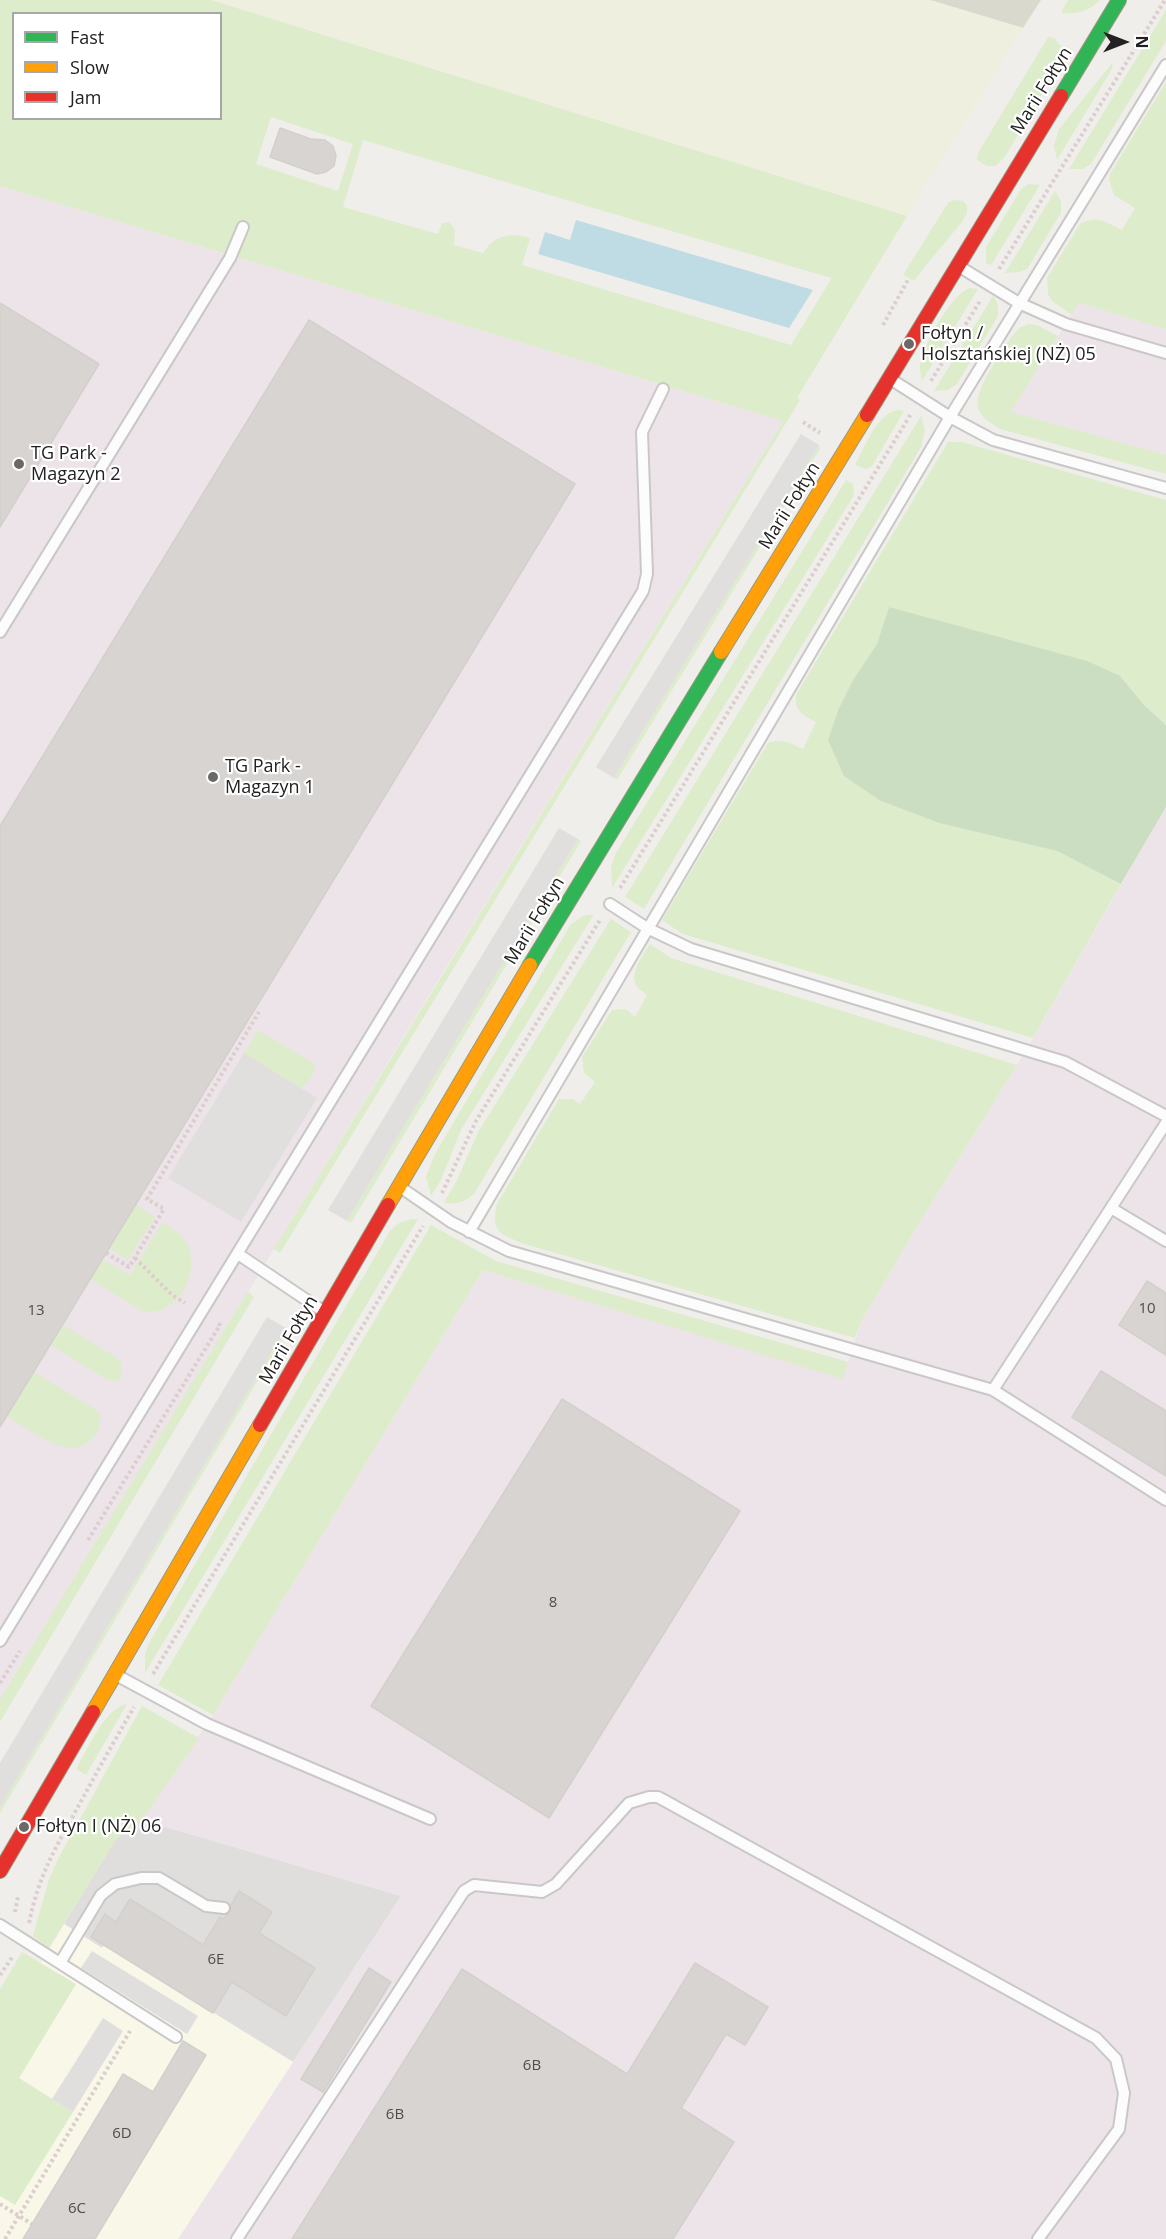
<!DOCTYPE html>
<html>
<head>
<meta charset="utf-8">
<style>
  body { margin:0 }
  #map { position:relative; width:1166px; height:2239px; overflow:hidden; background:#f0eeeb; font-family:"Open Sans",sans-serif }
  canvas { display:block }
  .legend { position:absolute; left:12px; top:12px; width:210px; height:108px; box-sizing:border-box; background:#fff; border:2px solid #a7a7a7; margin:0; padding:8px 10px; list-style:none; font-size:18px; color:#222 }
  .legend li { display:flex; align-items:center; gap:12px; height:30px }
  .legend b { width:30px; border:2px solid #a7a7a7 }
  .north { position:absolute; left:1094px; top:12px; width:60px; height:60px; -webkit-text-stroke:4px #fff; paint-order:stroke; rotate:90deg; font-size:16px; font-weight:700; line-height:24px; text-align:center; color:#222 }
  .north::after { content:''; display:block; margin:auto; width:21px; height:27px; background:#222; clip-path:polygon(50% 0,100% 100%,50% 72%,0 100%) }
</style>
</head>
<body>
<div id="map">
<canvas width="1166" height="2239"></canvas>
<ul class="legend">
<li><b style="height:8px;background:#30b455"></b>Fast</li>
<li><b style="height:8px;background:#ff9f0a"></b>Slow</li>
<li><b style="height:8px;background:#e5322d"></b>Jam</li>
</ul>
<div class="north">N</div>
</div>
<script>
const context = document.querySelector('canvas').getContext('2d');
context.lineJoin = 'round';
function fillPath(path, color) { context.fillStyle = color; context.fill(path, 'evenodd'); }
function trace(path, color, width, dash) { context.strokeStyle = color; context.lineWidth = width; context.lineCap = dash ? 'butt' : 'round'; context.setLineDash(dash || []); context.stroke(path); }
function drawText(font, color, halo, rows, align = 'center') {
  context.font = font + ' "Open Sans",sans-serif'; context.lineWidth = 4.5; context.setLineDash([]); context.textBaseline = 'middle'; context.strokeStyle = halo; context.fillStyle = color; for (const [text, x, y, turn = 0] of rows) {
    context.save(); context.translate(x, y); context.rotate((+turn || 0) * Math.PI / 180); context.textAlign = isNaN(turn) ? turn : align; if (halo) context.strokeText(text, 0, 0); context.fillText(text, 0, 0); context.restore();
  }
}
const residential = new Path2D(`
  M142,1820L401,1896L293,2062L104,1945L102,1948L64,1924L116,1839Z`);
const industrial = new Path2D(`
  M0,186L783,421L421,1008L0,1699Z
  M1079,303L1166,329V455L1010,412Z
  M1166,807V2239H178L401,1896L142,1820L213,1715L483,1270L843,1378L861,1322L921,1220L1027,1049Z`);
const education = new Path2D(`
  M64,1924L102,1948L104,1945L293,2062L178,2239H0V2032Z`);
const construction = new Path2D(`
  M930,0H1041L1023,28Z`);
const farmland = new Path2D(`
  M211,0H930L1023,28L907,216Z`);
const grass = new Path2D(`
  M0,0H211L907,216L797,398L800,400L280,1253L274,1249L783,421L0,186ZM14,14H220V118H14ZM271,117L353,144L338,191L256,164ZM363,140L831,278V279L791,345L522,265L530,238C510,232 494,235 483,253L454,245L455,230L449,222L442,223L438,234L343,207Z
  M1068,0H1100C1088,12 1077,14 1061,13Z
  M1166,10V41L1091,164L1083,169H1069Z
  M1048,37L1054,38L1061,46V63L1004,158L995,166H987L977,160L978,153Z
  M1113,62L1112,69L1057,160L1054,146L1059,129Z
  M1166,82V329L1079,303L1072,315L1052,301L1048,294L1047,278L1080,224C1097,214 1107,223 1122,230L1135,208L1114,195L1109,179L1111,172Z
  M1029,184L1040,185L991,265L986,263V247L1021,189Z
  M1055,191L1061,201V213L1027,269L1020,272L1005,273Z
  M953,200L963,201L967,205V213L962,222L927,264L914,281L903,275L948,203Z
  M970,288L978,289L922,381C921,377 920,371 920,367C922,347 951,294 970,288Z
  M993,296L998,304V316L957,384L948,390L934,391Z
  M1028,324L1037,325L1058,336L1011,412L1166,455V474L1000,429C993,424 983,419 979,411C970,394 1002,352 1012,336L1019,328Z
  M898,410L904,411L872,466L866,469L855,465C865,447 876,414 898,410Z
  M921,416L925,430L921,447L644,909L625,897Z
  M948,442H962L1166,500V725L1144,705L1120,676L889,607L877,644L853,680L839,708L881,801L939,823L1057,851L1121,884L1033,1038L683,934L662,920L768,743C782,738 790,743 803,749L816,722C802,715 795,711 796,695Z
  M819,445L820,449L617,780L614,778Z
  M846,480L853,484L854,495L612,888L611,867L616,853Z
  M578,839L581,841L351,1223L347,1221Z
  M594,914L461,1130L441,1180L431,1196L426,1176L435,1154L571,924L583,916Z
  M611,919L631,932L474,1194C464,1202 457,1205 444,1203L457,1180L478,1132Z
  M650,944L671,958L1017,1065L921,1220L861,1322L855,1338L524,1244C501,1234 490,1233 497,1204L559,1099H573L580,1104L595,1082L584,1073L582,1057L612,1010L626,1009L635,1017L647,995C644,992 638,989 636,985C629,973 644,954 650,944Z
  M258,1030L315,1064C316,1072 308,1084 301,1088L244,1053Z
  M136,1205L155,1217L128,1260L109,1248Z
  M412,1219H418L145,1673V1654L149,1643L390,1231L399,1223Z
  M163,1222C173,1229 184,1235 189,1248C200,1277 174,1318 142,1311L90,1279L102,1259L130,1275Z
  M431,1225L496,1261L848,1362L843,1379L483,1270L213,1715L158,1685Z
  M248,1291L254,1297L0,1722V1699Z
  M63,1325L116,1357L121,1363L122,1377L116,1381L108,1380L50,1345Z
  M286,1328L288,1330L0,1813V1807Z
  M34,1372L99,1412C102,1422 99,1431 92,1439C69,1464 28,1428 7,1416Z
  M127,1704L86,1775L76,1769C87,1751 105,1707 127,1704Z
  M142,1706L199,1738L142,1820L116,1839L49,1948L33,1936L49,1879L59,1857Z
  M22,1952L76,1984L19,2078L73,2112L15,2205L0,2196V1989Z`);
const forest = new Path2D(`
  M889,607L1087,661L1120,676L1144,705L1166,725V807L1121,884L1057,851L939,823L881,801L844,776L828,740L839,708L853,680L877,644Z`);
const parking = new Path2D(`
  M801,434L819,445L614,778L596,767Z
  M559,828L578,839L347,1221L328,1210Z
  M244,1053L317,1098L241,1222L168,1178Z
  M267,1317L286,1328L0,1807V1763Z
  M92,1951L198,2016L187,2034L81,1968Z
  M103,2018L123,2031L73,2112L52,2099Z`);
const water = new Path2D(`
  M576,220L813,290L789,328L538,254L545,232L570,240Z`);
const building = new Path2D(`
  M280,128L311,139L325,140L333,146L336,156L334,166L326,172L317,174L270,157Z
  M0,303L99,364L0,527Z
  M309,320L575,484L0,1427V826Z
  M1147,1281L1166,1293V1355L1119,1325Z
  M1101,1371L1166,1411V1476L1072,1417Z
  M562,1399L740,1511L549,1818L371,1706Z
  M239,1891L272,1912L259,1933L315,1968L286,2016L232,1982L213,2013L91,1937L105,1914L116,1922L130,1899L203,1945L220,1917L223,1919L230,1912L231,1905Z
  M695,1963L768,2007L745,2045L726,2034L681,2108L734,2142L673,2239H292L462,1969L627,2074Z
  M369,1968L391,1982L323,2092L301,2079Z
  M183,2041L206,2055L95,2239H23L123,2074L153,2092Z`);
const path = new Path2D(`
  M999,269L1165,0
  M883,325L909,278
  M931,381L980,301
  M803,422L820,433
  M620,888L911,414
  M442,1193L476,1121L600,920
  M106,1253L129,1267L164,1209L147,1199L259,1012
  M135,1258L172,1295L185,1303
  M88,1540L220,1325L217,1323
  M153,1674L423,1226
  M0,1683L20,1651
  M15,1912L18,1896
  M29,1923C38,1879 52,1854 73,1816C93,1779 113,1743 134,1707
  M0,1975L13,1956
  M0,2204L32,2224
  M5,2239L130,2031`);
const lane = new Path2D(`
  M960,267L1019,303L1066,324L1166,353
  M892,380L950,417L993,440L1166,488
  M0,632L230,258L243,227
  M610,904L647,928L691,949L1065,1062L1166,1116
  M400,1187L451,1222L509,1251L993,1390L1166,1123
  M1111,1208L1166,1241
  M469,1232L950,417L1166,65
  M238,1254L323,1311
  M993,1390L1166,1500
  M0,1641L643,591L647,574L642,432L663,389
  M118,1676L207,1724L430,1819
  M0,1925L176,2037
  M60,1963L101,1895L115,1884L141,1878H159L206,1906L224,1908
  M237,2239L464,1891L474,1885L542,1892L556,1884L629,1803L649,1797H658L1096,2038L1116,2059L1124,2093L1119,2129L1038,2239`);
const fast = new Path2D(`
  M1061,96L1119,0
  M530,965L721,652`);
const slow = new Path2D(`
  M721,652L867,415
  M388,1205L530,965
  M93,1712L260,1425`);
const jam = new Path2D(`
  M867,415L1061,96
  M260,1425L388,1205
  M0,1871L93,1712`);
const markers = [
  [909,344,6,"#6a6968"],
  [19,464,6,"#6a6968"],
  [213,777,6,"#6a6968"],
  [24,1827,6,"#6a6968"]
];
const numberNames = [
  ["10",1147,1309],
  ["13",36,1311],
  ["8",553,1603],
  ["6E",216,1960],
  ["6B",532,2066],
  ["6B",395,2115],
  ["6D",122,2134],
  ["6C",77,2209]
];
const streetNames = [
  ["Marii Fołtyn",1042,91,-58],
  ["Marii Fołtyn",790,506,-58],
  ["Marii Fołtyn",535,921,-59],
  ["Marii Fołtyn",289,1340,-60]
];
const poiNames = [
  ["Fołtyn /",921,334],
  ["Holsztańskiej (NŻ) 05",921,355],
  ["TG Park -",31,454],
  ["Magazyn 2",31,475],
  ["TG Park -",225,767],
  ["Magazyn 1",225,788],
  ["Fołtyn I (NŻ) 06",36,1827]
];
fillPath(residential, '#dfdedc');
fillPath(industrial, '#ede4e9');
fillPath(education, '#f8f7e8');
fillPath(construction, '#d9d9cd');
fillPath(farmland, '#efefdf');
fillPath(grass, '#ddeccb');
fillPath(forest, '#cbdec1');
fillPath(parking, '#e0dfde');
fillPath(water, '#bfdbe3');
fillPath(building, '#d7d4d2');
trace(building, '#d3d0cc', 1.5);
trace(lane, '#c9c8c7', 14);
trace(fast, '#999a82', 16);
trace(slow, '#999a82', 16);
trace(jam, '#999a82', 16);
trace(path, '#dccecd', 4, [3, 3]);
trace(lane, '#fdfcfc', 10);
trace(fast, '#30b455', 14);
trace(slow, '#ff9f0a', 14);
trace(jam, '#e5322d', 14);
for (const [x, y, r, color] of markers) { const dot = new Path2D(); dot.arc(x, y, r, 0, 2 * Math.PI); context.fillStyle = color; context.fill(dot); trace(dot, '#fff', 2); }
drawText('15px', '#4f4e4e', null, numberNames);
drawText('18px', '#222', '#fff', streetNames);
drawText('18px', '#222', '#fff', poiNames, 'left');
</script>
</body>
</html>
